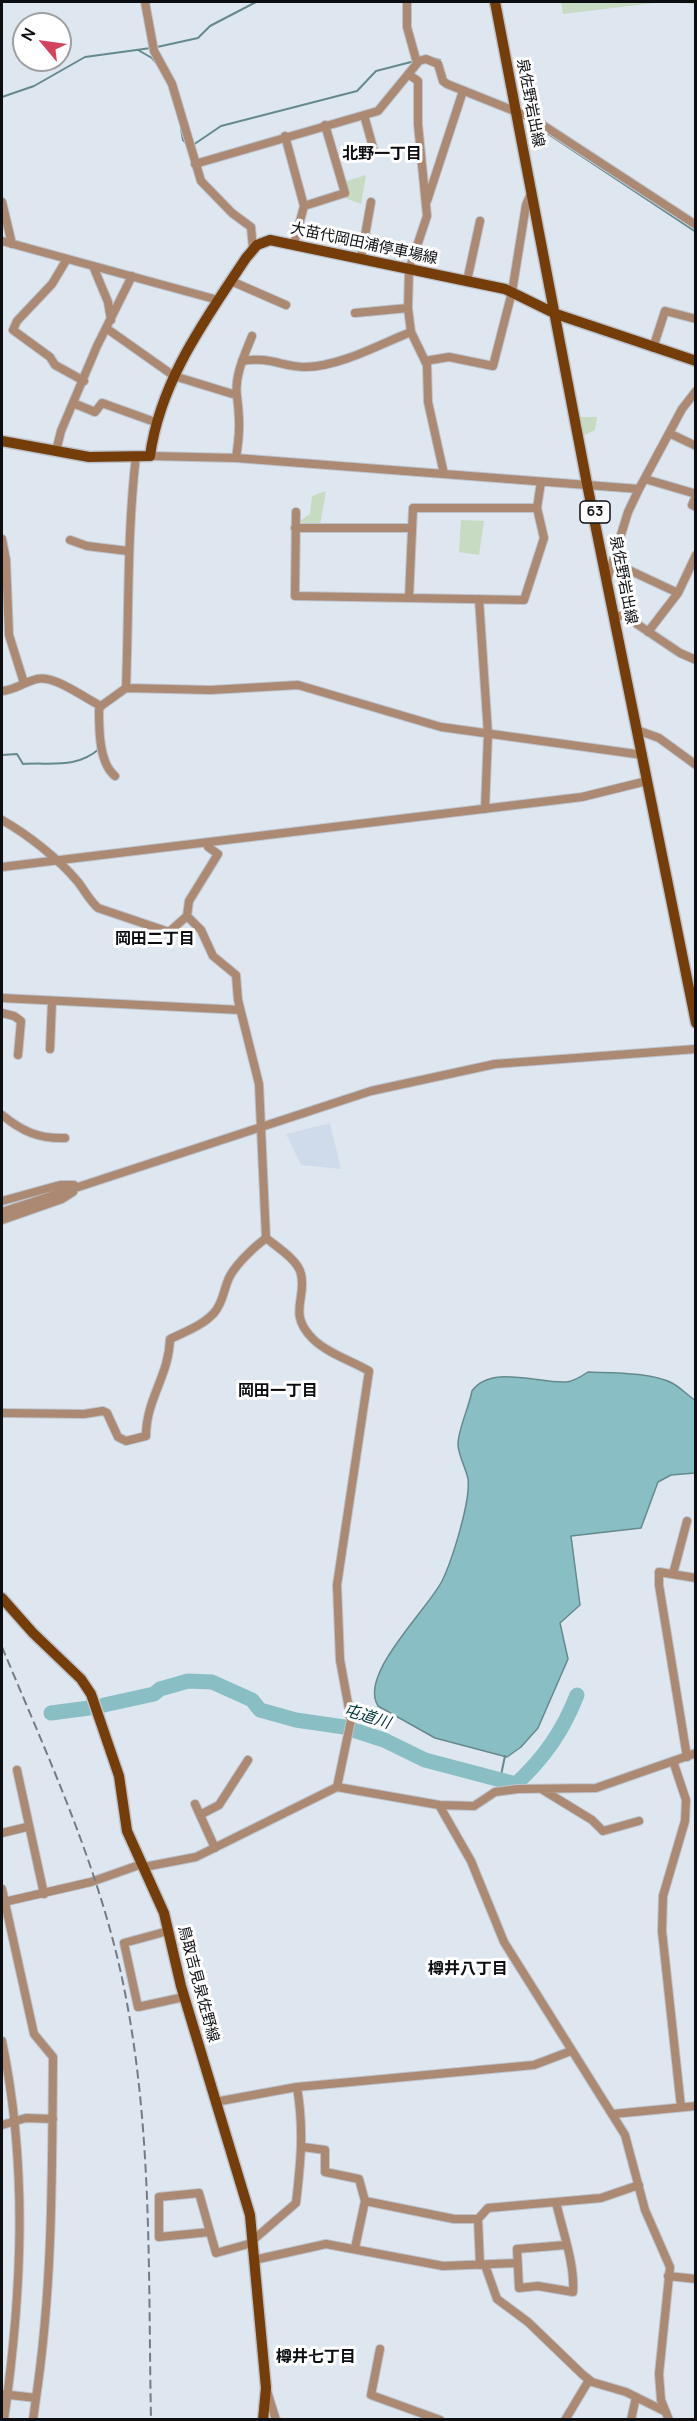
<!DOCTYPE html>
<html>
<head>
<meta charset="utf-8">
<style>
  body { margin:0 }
  #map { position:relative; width:697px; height:2421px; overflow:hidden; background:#dee6f0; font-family:Manrope,sans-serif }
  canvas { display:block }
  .frame { position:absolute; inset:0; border:3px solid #0c0e11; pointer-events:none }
  .north { position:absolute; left:12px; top:12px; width:60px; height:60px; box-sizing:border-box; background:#fff; border:2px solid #9e9fa0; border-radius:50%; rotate:299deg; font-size:16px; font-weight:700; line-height:24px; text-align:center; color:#0c0e11 }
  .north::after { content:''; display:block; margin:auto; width:21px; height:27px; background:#d3435d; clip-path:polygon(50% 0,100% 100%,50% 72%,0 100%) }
</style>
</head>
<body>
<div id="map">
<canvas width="697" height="2421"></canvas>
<div class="frame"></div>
<div class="north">N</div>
</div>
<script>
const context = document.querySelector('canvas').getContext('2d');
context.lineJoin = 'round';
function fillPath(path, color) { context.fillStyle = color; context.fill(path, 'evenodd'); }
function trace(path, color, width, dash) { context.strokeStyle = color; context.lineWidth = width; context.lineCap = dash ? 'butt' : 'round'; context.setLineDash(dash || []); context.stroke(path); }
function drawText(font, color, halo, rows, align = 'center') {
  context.font = font + ' Manrope,"Noto Sans JP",sans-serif'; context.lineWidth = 6; context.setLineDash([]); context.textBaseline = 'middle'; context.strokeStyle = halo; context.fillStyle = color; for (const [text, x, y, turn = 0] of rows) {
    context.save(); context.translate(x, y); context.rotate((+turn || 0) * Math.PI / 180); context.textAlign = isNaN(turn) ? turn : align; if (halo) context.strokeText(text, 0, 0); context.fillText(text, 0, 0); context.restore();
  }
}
const built = new Path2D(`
  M330,1123L341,1169L301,1165L286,1134Z`);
const green = new Path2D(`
  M561,2H695L696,4L663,2L563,14Z
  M366,175L361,204L342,197L344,182Z
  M579,417H597L595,430L582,436Z
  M326,491L320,525L298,522L310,514L312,496Z
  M461,520L484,521L479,555L459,552Z`);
const water = new Path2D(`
  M588,1372C612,1373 651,1372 672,1383C680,1387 687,1395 695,1400V1473L671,1475L658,1482L641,1528L571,1536L580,1605L560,1623L568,1659L538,1728L521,1747L507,1757L435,1738L378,1706C358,1675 428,1609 442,1581C452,1561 471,1500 468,1479C466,1468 458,1455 458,1444C458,1430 469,1407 472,1391C491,1364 539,1384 567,1382C574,1381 582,1376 588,1372Z`);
const stream = new Path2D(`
  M157,47L198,38L210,26L256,2
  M138,50L152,58L157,64
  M429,57L440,60
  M2,97L34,86L85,57L151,48
  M533,124L696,232
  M181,128L183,140L187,144
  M193,145L221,126L357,91L376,71L415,61
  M2,755L17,754L23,764C51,762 76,769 99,749
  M500,1780L505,1756`);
const river = new Path2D(`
  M104,1705L154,1694L160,1689L188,1681L212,1682L252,1700L260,1710L296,1720L344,1727L384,1740L425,1760L516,1784C544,1758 563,1731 577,1695
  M51,1713L89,1708`);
const minor = new Path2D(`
  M145,2L154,51L172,84L201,181L232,213L251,227L253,249
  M407,2V27L417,63
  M408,74L418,81V124L427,216L409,270L408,308L411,332L427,365L428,402L444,474
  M364,115L374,151
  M285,136L304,206L294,244
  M195,164L378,111L419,61L426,59L438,64L443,81L447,84L532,118L696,225
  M427,201L463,91
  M2,202L12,244
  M304,206L345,193L325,125
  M2,241L218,300
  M361,258L371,202
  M67,259L52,284L17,321L13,330L50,357L55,365L84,381
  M93,266L108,302L111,320
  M231,281L286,305
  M467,281L480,221
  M355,313L408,308
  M106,328L174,376L236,395
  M653,348L665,311L696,319
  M242,361C270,356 282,367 306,367C341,366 378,345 411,332
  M425,361L449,357L493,366L512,292L526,205L532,191
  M73,403L95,412L102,403L155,422
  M671,434L696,446
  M56,451L61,431L97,346L132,276
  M136,456C127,533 129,610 126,688L211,690L298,685L441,727L643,755
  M150,456L236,458L639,489L682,409L696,391
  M236,458C240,432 240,421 237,396C234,376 245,354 252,336
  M645,479L696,494
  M696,496L692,505L696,507
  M296,512L295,596L524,600L544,538L537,508L541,482
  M295,528H412
  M2,539L6,560L9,635L24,683
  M70,540L87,546L128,551
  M614,563L678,593
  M608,577L628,512L639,489
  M409,598L413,508H537
  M479,599L488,734L485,809
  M615,616H625L680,653L696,660
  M648,632L678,593L696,555
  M2,691C15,690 24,682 37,679C55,675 84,698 101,706
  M637,730L659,738L696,765
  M115,776C99,763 99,730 99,710L101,706L126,688
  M2,820C27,834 59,859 78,882C85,891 89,900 98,908L169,932L187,916
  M2,867L582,797L647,781
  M2,998L240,1010
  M2,1013L14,1016L21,1021L18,1055
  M50,1049L52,1001
  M2,1115C22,1131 38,1139 65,1138
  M2,1201L60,1185H74
  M2,1212L371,1091L495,1064L696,1049
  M2,1220L62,1199L73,1192
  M266,1238C277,1247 298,1260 301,1274C307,1299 287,1313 313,1339C327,1353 352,1361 369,1371L337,1585L340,1660L351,1720L337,1787
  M2,1413L84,1414L103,1411L107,1413L118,1437L126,1441L146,1436C146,1399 169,1376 170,1339C185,1332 203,1325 214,1313C222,1304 223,1294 227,1283C231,1268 254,1247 266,1238L259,1084L238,1000L236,975L213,956L201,930L187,916L189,901L218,854L208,847V843
  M673,1574L687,1521
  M687,1757L659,1585V1572L696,1578
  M673,1761L686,1800L685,1821L663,1896L662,1931L681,2107
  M17,1770L44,1894
  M543,1790L592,1820L603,1831L639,1821
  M195,1804L215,1848
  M439,1805L471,1861L504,1942L625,2135L645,2210L670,2267L659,2374L661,2400L669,2420
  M200,1815L219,1805L248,1760
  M2,1833L27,1827
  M144,1867L196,1857L337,1787L439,1805L474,1806L495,1792L518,1789L596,1788L696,1753
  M2,1889L34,2034L53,2057C52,2171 53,2284 36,2398L2,2394
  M4,1902L91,1882L142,1864
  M168,1931L124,1943L138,2007L184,1997
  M2,2041C28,2167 22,2292 4,2420
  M215,2102L297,2087L534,2065L571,2051
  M613,2114L696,2106
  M2,2125L26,2118L53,2119
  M303,2147L325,2150V2172L359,2179L365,2201L355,2248
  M365,2201L454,2219H478
  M556,2202C562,2230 575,2263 573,2292L538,2286L519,2288L517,2249L566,2245
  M210,2232L159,2237V2197L199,2193L216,2253L252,2243
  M252,2241L296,2203C301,2160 304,2129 297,2087
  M254,2260L326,2244L443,2266L517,2263
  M480,2265L478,2219L488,2208L601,2198L639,2185
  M485,2265L497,2299L528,2322L583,2375L592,2382L626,2392L666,2412
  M668,2276L696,2279
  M380,2349L371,2395L440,2420
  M267,2391L276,2420
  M33,2420L36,2398
  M565,2420L589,2380
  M631,2420L636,2397`);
const major = new Path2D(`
  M495,2L587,484L696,1023
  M2,441L89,457L150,456C160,381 205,320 246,258L257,245L270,240L505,289L556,314L696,361
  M2,1598L33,1633L81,1679L91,1694L119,1776L127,1831L164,1913L181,1986L250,2215L266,2388L263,2420`);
const rail = new Path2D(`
  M2,1647C47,1755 97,1862 122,1978C153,2123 148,2272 151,2420`);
const shields = [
  [595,512,30]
];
const shieldNames = [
  ["63",595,512]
];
const streetNames = [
  ["泉佐野岩出線",530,103,79],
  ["大苗代岡田浦停車場線",364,244,12],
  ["泉佐野岩出線",623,580,79],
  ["鳥取吉見泉佐野線",198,1984,75]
];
const neighbourhoodNames = [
  ["北野一丁目",382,155],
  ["岡田二丁目",155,940],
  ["岡田一丁目",278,1392],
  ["樽井八丁目",468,1970],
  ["樽井七丁目",316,2358]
];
const waterNames = [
  ["屯道川",367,1717,17]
];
fillPath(built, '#cfdbeb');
fillPath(green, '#c6dbc1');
fillPath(water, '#89bfc4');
trace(water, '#648a8e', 1.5);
trace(stream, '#648a8e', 2);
trace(river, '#89bfc4', 15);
trace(minor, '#bcc3cc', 10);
trace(major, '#bcc3cc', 13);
trace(minor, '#ab8973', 8);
trace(major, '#753d09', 10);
trace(rail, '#767b82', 2, [9, 4.5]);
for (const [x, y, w] of shields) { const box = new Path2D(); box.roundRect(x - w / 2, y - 11, w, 22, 4.5); context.fillStyle = '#fff'; context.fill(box); trace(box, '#0c0e11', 1.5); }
drawText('bold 14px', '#0c0e11', null, shieldNames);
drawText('15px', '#0c0e11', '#fff', streetNames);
drawText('bold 16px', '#0c0e11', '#fff', neighbourhoodNames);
drawText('italic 16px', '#00363b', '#fff', waterNames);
</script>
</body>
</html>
